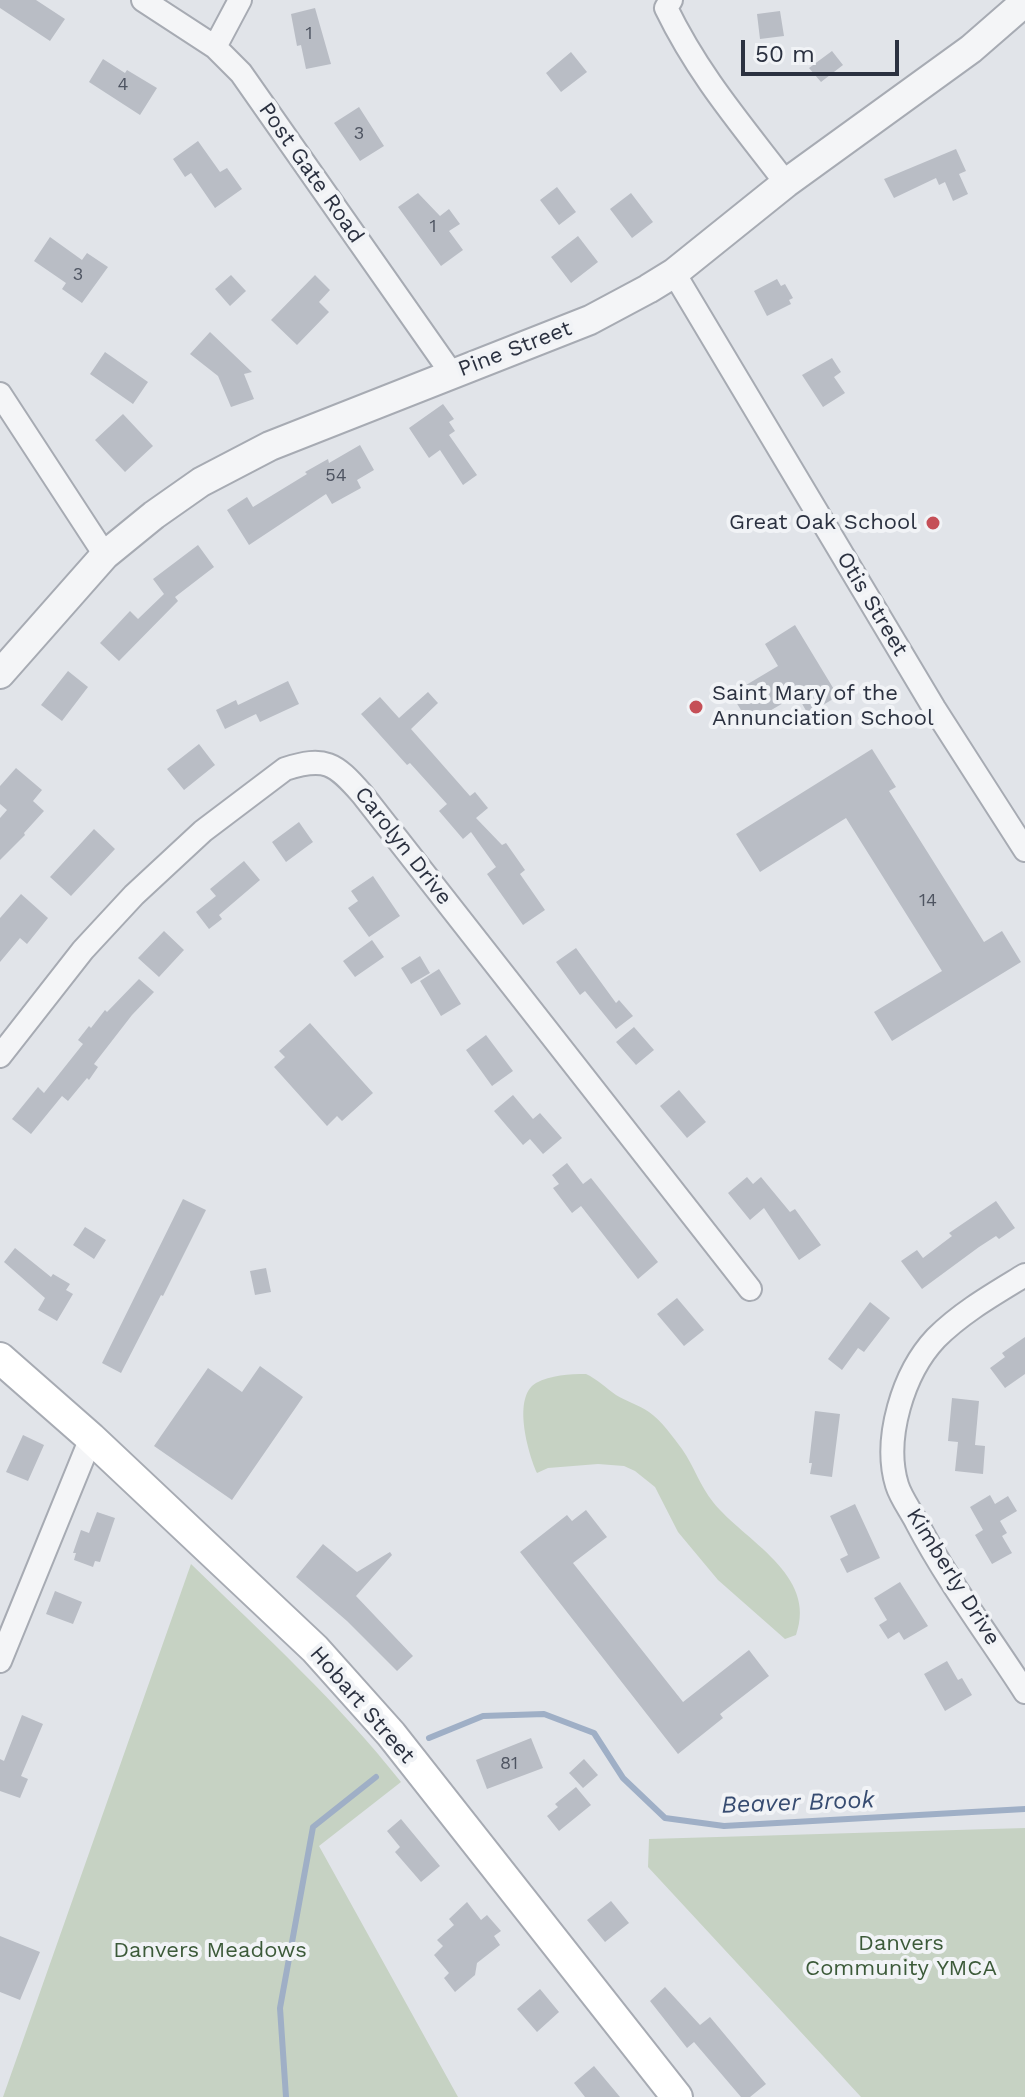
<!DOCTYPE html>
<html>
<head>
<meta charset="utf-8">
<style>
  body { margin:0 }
  #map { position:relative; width:1025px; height:2097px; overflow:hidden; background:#e1e4e9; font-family:"Work Sans",sans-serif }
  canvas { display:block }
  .scale { position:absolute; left:741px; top:40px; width:158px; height:36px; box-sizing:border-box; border:4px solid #2b3140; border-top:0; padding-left:10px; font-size:24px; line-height:28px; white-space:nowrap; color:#2b3140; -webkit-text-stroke:6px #f1f3f6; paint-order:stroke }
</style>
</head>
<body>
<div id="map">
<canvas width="1025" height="2097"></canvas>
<div class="scale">50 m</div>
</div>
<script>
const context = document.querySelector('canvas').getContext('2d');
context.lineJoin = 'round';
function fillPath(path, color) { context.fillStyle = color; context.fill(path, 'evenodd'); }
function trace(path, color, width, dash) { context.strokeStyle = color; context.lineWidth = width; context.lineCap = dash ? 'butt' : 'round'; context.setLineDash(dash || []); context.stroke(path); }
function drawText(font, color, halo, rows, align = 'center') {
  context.font = font + ' "Work Sans",sans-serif'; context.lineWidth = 8; context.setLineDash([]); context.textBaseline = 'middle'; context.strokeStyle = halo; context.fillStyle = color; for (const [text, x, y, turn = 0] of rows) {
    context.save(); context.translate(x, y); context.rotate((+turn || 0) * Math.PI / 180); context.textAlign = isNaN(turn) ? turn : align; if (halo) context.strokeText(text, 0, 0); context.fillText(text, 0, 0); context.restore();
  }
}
const green = new Path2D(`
  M586,1374C597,1379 606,1388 616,1395C626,1401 639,1405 649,1412C661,1420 673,1437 682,1449C694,1466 700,1486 713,1502C744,1541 818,1574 796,1635L785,1639L718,1580L678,1532L655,1487L635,1471L624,1466L598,1464L548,1468L537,1473C528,1453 512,1397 536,1383C551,1375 569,1374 586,1374Z
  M191,1564C264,1635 338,1702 401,1782L319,1846L458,2097H3Z
  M1025,1828V2097H861L648,1867L649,1839Z`);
const stream = new Path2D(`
  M429,1738L483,1716L544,1714L594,1733L623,1778L665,1818L724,1826L1025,1809
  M286,2097L280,2008L313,1827L376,1777`);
const building = new Path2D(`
  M0,0H36L65,19L50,41L0,8Z
  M315,8L331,64L306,69L301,45L297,46L291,14Z
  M780,11L784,36L760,39L757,14Z
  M832,51L843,65L821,82L809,68Z
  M571,52L587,72L561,92L546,73Z
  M103,59L125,73L127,70L157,88L140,115L89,82Z
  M359,107L384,146L360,161L334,123Z
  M198,141L220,172L227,168L242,189L215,208L191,173L185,177L173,159Z
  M956,149L966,171L959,174L968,194L953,201L945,182L939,185L936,178L894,198L884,179Z
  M557,187L576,212L559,225L540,200Z
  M418,193L440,216L449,209L460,224L449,231L463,250L441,266L398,207Z
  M631,193L653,222L632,238L610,209Z
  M578,236L598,262L571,283L551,257Z
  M50,237L82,260L87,253L108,267L82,303L62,289L66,283L34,261Z
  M231,275L246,291L230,306L215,289Z
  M315,275L330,290L319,302L329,312L297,345L271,320Z
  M777,279L781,286L785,284L793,298L789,300L791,304L767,316L754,291Z
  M210,332L252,372L244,374L254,399L231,407L218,376L190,354Z
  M105,352L148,382L133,404L90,374Z
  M832,358L841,372L834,377L845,393L823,407L802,375Z
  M443,404L454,419L449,422L455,431L449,435L477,475L463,485L440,450L429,458L409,428Z
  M123,414L153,446L125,472L95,440Z
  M360,445L374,470L357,480L361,488L332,504L326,494L249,545L227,510L247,497L253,507L307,474L305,472L328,459L329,463Z
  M198,545L214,567L175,597L178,601L119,661L100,643L130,611L138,619L164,594L153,579Z
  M795,625L838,696L808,714L797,695L749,723L731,694L778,666L765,644Z
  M68,671L88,687L62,721L41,705Z
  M288,681L299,704L260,722L256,714L225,729L216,710L236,700L238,705Z
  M428,692L438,703L411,729L470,796L475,792L488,808L476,818L502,845L506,843L525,870L520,874L545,910L523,925L487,874L496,867L471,832L463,839L439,811L447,804L410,763L407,765L361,714L380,697L399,718Z
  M199,744L215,765L184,790L167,769Z
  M872,749L896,787L889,791L984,942L1002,931L1021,962L892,1041L874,1012L942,971L846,818L760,872L736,834Z
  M16,768L42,790L33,801L44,811L24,833L25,835L0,860V818L7,810L0,804V786Z
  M299,822L313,842L286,862L272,842Z
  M94,829L115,849L71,896L50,877Z
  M244,861L260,880L219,915L222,919L209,929L196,912L216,896L210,889Z
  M373,876L400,916L369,937L348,908L358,901L351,891Z
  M21,894L48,918L27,944L20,938L0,962V918Z
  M164,931L184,950L159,977L138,958Z
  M372,940L384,957L355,977L343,961Z
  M576,948L616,1003L619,1000L633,1016L616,1029L585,991L580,995L556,962Z
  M420,956L430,973L411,984L401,968Z
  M439,969L461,1004L441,1016L420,981Z
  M139,979L154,992L132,1015L94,1064L98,1067L89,1080L87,1078L68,1101L62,1096L31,1134L12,1119L38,1087L44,1093L83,1044L78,1040L89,1026L91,1028L105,1010L107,1012Z
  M310,1023L373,1093L342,1121L337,1116L327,1126L274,1067L285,1057L279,1051Z
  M634,1027L654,1050L636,1065L616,1042Z
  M486,1035L513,1071L492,1086L466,1050Z
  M679,1090L706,1122L687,1138L660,1106Z
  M513,1095L533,1119L540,1113L562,1138L543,1154L530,1139L523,1145L494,1111Z
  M567,1163L583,1184L591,1178L658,1262L638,1279L581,1206L572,1213L553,1188L559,1184L552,1175Z
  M747,1177L753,1184L761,1177L790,1212L795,1209L821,1245L799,1260L764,1208L750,1220L728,1193Z
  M183,1199L206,1210L163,1296L161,1295L121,1373L102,1363Z
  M996,1201L1015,1228L999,1239L996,1236L979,1247L922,1289L901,1261L917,1250L923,1258L952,1236L949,1233Z
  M85,1227L106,1240L94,1259L73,1245Z
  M15,1248L51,1277L53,1274L70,1284L66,1290L73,1294L57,1321L38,1310L45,1298L4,1262Z
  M266,1268L271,1292L255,1295L250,1271Z
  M677,1298L704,1330L684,1346L657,1314Z
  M870,1302L890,1318L864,1352L858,1348L842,1370L828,1359Z
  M1025,1337V1374L1005,1388L990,1368L1005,1357L1002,1353Z
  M260,1366L303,1397L232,1500L154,1446L208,1368L242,1392Z
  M952,1398L979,1401L975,1445L985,1446L983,1474L955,1471L958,1442L948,1441Z
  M815,1411L840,1414L832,1477L810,1474L812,1463H809Z
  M23,1435L44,1445L28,1481L6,1472Z
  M990,1495L995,1504L1008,1496L1017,1511L1000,1521L1007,1533L1002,1536L1012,1553L992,1564L975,1535L983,1530L970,1507Z
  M855,1504L880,1558L847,1573L840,1559L848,1555L830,1516Z
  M586,1510L607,1537L573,1563L683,1702L749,1650L769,1676L720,1714L723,1718L678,1754L520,1552L567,1515L572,1521Z
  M97,1512L115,1518L100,1562L95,1561L93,1567L74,1560L76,1553H73L81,1530L89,1533Z
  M323,1544L357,1572L390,1552L392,1555L356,1596L413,1656L397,1671L347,1621L296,1577Z
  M900,1582L928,1626L904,1640L899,1632L888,1639L879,1625L887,1620L874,1598Z
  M55,1591L82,1602L73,1624L46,1614Z
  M947,1661L958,1680L962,1678L972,1695L945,1711L924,1674Z
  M22,1715L43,1724L21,1776L28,1779L20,1798L0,1791V1759L4,1761Z
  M531,1738L543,1768L487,1789L476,1760Z
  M584,1759L598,1775L583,1788L569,1773Z
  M576,1787L591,1805L559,1831L547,1816L558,1807L555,1804Z
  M401,1819L440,1866L421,1882L395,1852L400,1847L387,1831Z
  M611,1901L629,1923L605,1942L587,1920Z
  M467,1902L481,1920L487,1915L501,1931L494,1936L500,1945L477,1963L475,1975L455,1992L444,1978L449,1973L434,1955L443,1946L437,1940L454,1925L449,1919Z
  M0,1936L40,1952L20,2000L0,1992Z
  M665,1987L700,2025L710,2017L766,2084L750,2097H741L694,2042L687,2048L650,2001Z
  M540,1989L559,2012L537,2032L517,2009Z
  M594,2066L620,2097H585L574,2083Z`);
const minor = new Path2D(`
  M143,0L215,47L241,73L452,374
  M671,0L666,8C699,76 741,124 786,183
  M215,47L240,0
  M674,273L934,708L1025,850
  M0,394L105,555
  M0,1056L83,950L134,895L203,831L285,769C325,756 335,763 362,794L750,1289
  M1025,1275C994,1294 962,1312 936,1338C903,1373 883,1439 897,1485C901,1498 911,1511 917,1523C948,1582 989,1636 1025,1692
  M0,1661L91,1438`);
const tertiary = new Path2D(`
  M0,674L105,555L154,515L201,482L270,446L590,320L648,289L674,273L786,183L971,49L1025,2`);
const secondary = new Path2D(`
  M0,1358L91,1438L315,1649L391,1734L677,2097`);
const markers = [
  [933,523,8,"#c54f57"],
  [696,707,8,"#c54f57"]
];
const numberNames = [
  ["1",309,34],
  ["4",123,85],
  ["3",359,134],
  ["1",433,227],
  ["3",78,275],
  ["54",336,476],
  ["14",928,901],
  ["81",509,1764]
];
const streetNames = [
  ["Post Gate Road",311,173,55],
  ["Pine Street",515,349,-21],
  ["Otis Street",872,604,59],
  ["Carolyn Drive",403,846,52],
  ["Kimberly Drive",953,1577,58],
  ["Hobart Street",362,1705,49]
];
const poiNames = [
  ["Great Oak School",917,523],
  ["Saint Mary of the",712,694,"left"],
  ["Annunciation School",712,719,"left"]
];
const parkNames = [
  ["Danvers",901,1944],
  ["Community YMCA",901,1969],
  ["Danvers Meadows",210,1951]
];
const waterNames = [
  ["Beaver Brook",798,1803,-2]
];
fillPath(green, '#c6d2c3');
trace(stream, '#9fafc6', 6);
fillPath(building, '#b9bdc5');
trace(minor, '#a7abb3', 26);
trace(tertiary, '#a7abb3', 32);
trace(secondary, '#a7abb3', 34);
trace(minor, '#f4f5f7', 22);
trace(tertiary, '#f4f5f7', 28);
trace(secondary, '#fff', 30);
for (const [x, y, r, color] of markers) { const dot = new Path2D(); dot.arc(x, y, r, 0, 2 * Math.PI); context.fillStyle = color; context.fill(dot); trace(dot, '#f1f3f6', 3); }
drawText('18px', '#4e5461', null, numberNames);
drawText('22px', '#2b3140', '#f1f3f6', streetNames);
drawText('22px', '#2b3140', '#f1f3f6', poiNames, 'right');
drawText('22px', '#3c5a39', '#f1f3f6', parkNames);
drawText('italic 24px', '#374c71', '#f1f3f6', waterNames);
</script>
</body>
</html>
